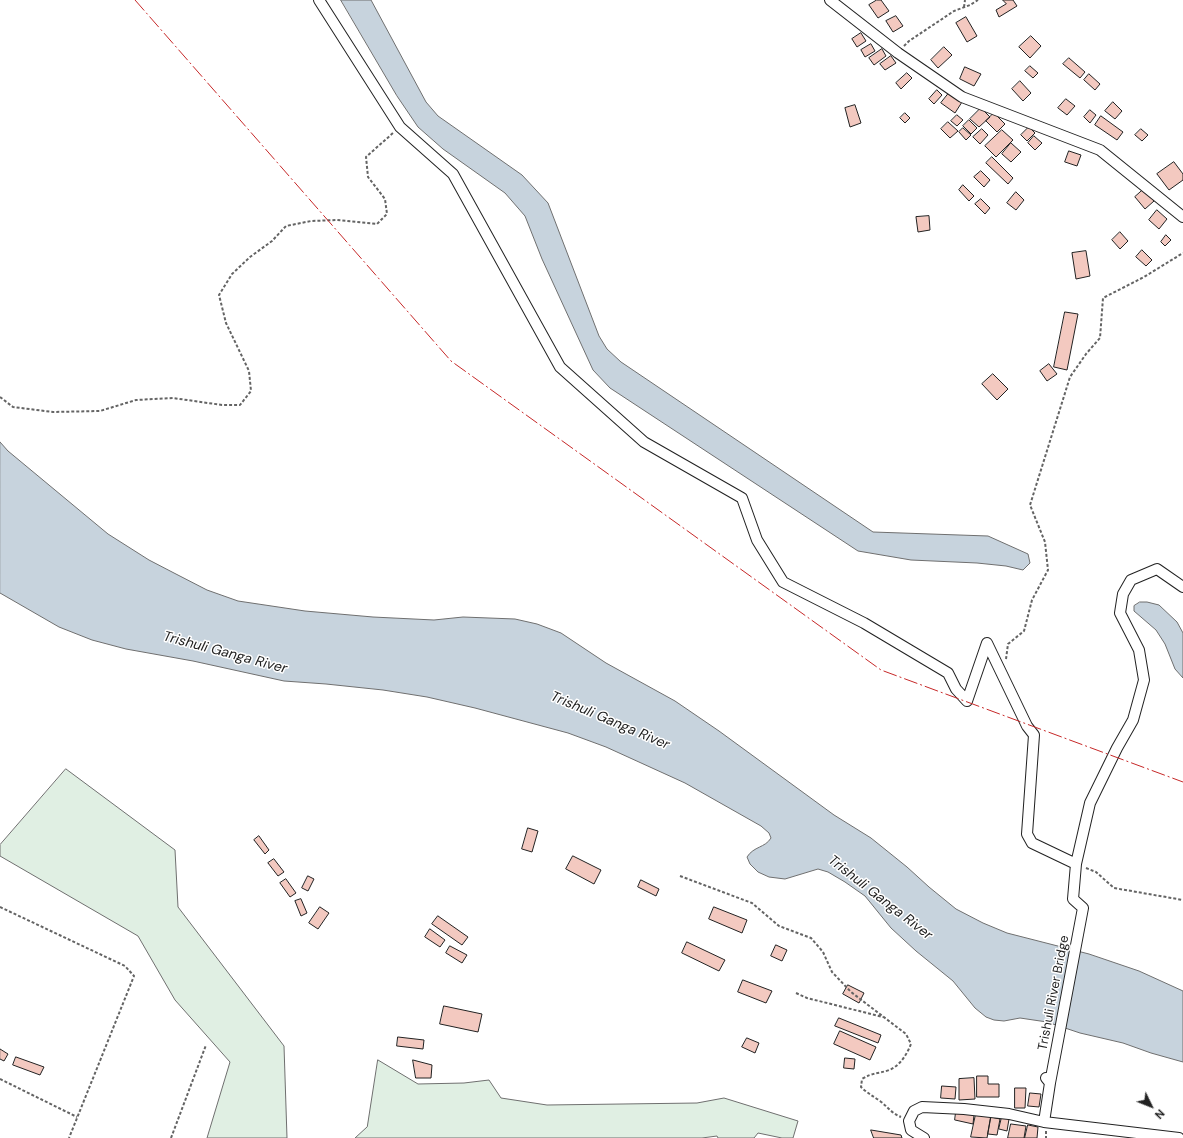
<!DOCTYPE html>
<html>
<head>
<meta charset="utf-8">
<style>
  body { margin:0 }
  #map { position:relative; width:1183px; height:1138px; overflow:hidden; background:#fff; font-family:"DM Sans",sans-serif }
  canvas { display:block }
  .north { position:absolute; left:1131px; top:1086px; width:40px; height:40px; -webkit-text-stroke:3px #fff; paint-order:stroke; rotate:133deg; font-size:11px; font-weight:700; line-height:16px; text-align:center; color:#222 }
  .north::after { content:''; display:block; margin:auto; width:14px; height:18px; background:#222; clip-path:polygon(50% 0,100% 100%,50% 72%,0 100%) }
</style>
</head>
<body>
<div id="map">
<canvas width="1183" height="1138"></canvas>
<div class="north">N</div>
</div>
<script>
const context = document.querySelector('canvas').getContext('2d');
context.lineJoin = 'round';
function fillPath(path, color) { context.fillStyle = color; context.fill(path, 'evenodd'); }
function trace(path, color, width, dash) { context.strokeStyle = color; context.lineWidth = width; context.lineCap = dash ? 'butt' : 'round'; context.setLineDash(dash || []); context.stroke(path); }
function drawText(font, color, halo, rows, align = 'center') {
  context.font = font + ' "DM Sans",sans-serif'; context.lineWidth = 3; context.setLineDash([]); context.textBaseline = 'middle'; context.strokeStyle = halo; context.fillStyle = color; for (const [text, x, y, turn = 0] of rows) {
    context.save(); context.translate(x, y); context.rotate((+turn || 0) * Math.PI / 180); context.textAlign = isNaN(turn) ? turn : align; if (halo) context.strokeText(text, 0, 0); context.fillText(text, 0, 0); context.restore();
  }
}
const green = new Path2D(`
  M66,769L175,850L178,907L284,1046L287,1138H207L230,1062L175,1000L138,936L0,856V845Z
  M378,1060L418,1084L464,1083L489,1080L501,1098L547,1105L697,1103L724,1098L798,1121L793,1138H782L758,1133L754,1138H718L717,1136L702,1138H355L367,1127Z`);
const water = new Path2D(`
  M341,0H371L426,102L438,116L522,175L548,203L599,336L607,349L621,362L873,532L988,536L1028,554L1030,563L1023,570L1006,566L977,563L911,560L858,551L610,388L593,370L542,259L525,216L505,193L443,149L418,127L397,96Z
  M0,442L8,451L108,534L149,560L174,573L207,590L238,601L305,611L373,617L434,620L463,617L515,619L537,624L561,633L606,663L675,701L719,731L834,815L871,838L907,867L929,887L956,909L983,923L1007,933L1089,954L1139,971L1183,991V1062L1151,1053L1123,1043L1080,1033L1047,1022L1020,1018L1004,1021L994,1020L986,1017L975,1008L953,981L916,951L891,928L865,896L845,882L828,872L818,869L785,879L769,877L758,872L750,864L747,857C754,846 765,848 771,838L769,833L761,826L685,783L606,747L568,733L475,708L427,697L383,690L326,684L284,681L193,661L126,649L92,640L59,627L0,593Z
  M1140,602H1147L1159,605L1177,622L1183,633V678L1175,669L1165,644L1156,630L1134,611V606Z`);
const building = new Path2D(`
  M877,0H881L889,11L878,18L869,5Z
  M1003,0H1013L1017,6L999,17L996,10L1006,4Z
  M896,16L903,26L893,32L886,21Z
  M966,17L977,36L967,42L956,23Z
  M861,33L866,41L857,47L852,39Z
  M1031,36L1041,46L1030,58L1019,47Z
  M871,44L875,51L865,57L861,50Z
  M944,47L952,55L938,68L931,60Z
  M882,49L886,56L874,65L869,58Z
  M891,56L896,63L885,70L880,64Z
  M1069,58L1085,72L1080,78L1063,64Z
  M1030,66L1038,73L1033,78L1025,71Z
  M965,67L981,74L974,86L960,79Z
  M907,73L912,78L901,89L896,83Z
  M1089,74L1100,84L1095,90L1084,80Z
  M1020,81L1031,93L1023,101L1012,89Z
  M937,90L942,95L934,104L929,99Z
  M949,93L962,102L955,113L941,103Z
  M1066,99L1075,106L1067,115L1058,108Z
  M1113,102L1122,111L1115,119L1105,111Z
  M855,105L861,123L850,127L845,108Z
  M981,108L990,117L979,127L970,119Z
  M1090,110L1096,115L1090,123L1084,117Z
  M905,113L910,118L905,123L900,118Z
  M994,113L1005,124L997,132L986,121Z
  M957,115L963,120L957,126L951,121Z
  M1101,116L1123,132L1117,140L1095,125Z
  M969,120L977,128L971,134L963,126Z
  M948,122L958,131L950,138L941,129Z
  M1029,127L1035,133L1027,141L1021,135Z
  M963,128L971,135L966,140L959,132Z
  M982,129L988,135L980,144L973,137Z
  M1141,129L1148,135L1142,141L1135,135Z
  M1002,130L1013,140L996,157L985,146Z
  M1034,136L1042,143L1035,150L1028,143Z
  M1011,143L1021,152L1011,162L1002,154Z
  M1069,151L1081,155L1077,166L1065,162Z
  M992,157L1013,178L1008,184L986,163Z
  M1174,162L1183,174V180L1169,190L1157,174Z
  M981,171L990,180L984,187L974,177Z
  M963,185L974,196L969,201L959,190Z
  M1144,189L1154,201L1145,209L1135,197Z
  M1016,192L1024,200L1016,210L1007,203Z
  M981,199L990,208L985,214L975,204Z
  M1157,210L1167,219L1159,229L1149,220Z
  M929,216L930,230L918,232L916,217Z
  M1120,232L1128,241L1120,249L1112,240Z
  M1166,235L1171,240L1165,246L1161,242Z
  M1142,250L1152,260L1146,266L1136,257Z
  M1086,251L1090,276L1076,279L1072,253Z
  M1065,312L1078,314L1067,370L1054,367Z
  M1049,364L1057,374L1047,381L1040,371Z
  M993,374L1008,389L997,400L982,384Z
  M528,828L538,831L532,852L522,849Z
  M259,836L269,850L265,854L254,840Z
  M573,856L601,870L594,884L566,869Z
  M274,859L284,872L278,876L268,863Z
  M308,876L314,879L308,891L302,888Z
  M286,879L296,893L290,897L280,883Z
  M641,880L659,889L656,896L638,887Z
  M301,899L307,913L301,916L295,901Z
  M320,907L329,913L318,929L309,923Z
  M714,907L747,920L742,933L709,919Z
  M438,916L468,937L462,945L432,924Z
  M430,929L445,940L440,947L425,937Z
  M687,942L725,960L719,971L682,953Z
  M776,945L787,950L782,961L771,956Z
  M450,946L467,955L462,963L446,953Z
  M743,980L772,991L766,1003L738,992Z
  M848,985L864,993L859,1003L843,994Z
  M444,1006L482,1014L478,1032L440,1024Z
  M839,1018L881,1035L878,1043L835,1026Z
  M840,1031L876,1047L870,1060L834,1044Z
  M398,1037L424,1040L423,1049L397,1046Z
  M747,1038L759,1043L755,1053L742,1047Z
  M0,1049L8,1054L4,1061L0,1059Z
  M16,1057L44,1067L40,1075L13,1065Z
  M845,1058L855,1059L854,1069L844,1068Z
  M413,1060L432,1065L431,1078H416Z
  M977,1076H988V1084H999V1097H977Z
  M974,1078L975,1099L959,1100V1079Z
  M942,1086L956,1087L955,1099L941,1098Z
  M1015,1088H1026L1025,1108H1015Z
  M1030,1093L1041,1094L1039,1107L1028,1106Z
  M956,1112L974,1115L973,1124L955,1120Z
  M976,1114L991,1116L987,1138L971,1137Z
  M991,1117L1000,1119L997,1135L988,1134Z
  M1002,1117L1009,1119L1007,1131L999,1129Z
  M1011,1124L1026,1126L1024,1138H1008Z
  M1028,1125L1038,1127L1037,1138H1025Z
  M871,1130L901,1135L902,1138H874Z`);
const path = new Path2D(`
  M964,7L965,0
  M904,46L909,41L954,11L970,5L978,0
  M0,397L13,407L53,412L100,411L136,400L173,398L222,405H240L251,391L249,371L226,323L219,295L232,274L250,257L272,241L286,226L311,221L337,220L377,224L387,214L385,199L368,177L366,157L393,133
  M1006,659L1008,644L1024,631L1032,600L1048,570L1045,542L1030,505L1070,377L1086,354L1100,338L1103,298L1144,277L1183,253
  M1086,868L1096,872L1114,888L1183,900
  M680,876L752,903L779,926L811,938L823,952L832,972L851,992L906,1034L911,1044C907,1054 900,1066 889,1070C879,1074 873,1072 862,1079L861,1087C867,1093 873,1096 880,1101C888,1107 891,1113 901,1117
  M0,907L125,966L134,976L69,1138
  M796,993L807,998L883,1017
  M0,1079L77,1117
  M1046,1131V1138
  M171,1138L206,1045`);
const minor = new Path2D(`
  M319,0L400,127L453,174L560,367L644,442L742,498L757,540L783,582L864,623L948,673L956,689L967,701L987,643L1027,726L1034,735L1027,834L1032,843L1076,864L1090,803L1117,748L1133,720L1144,680L1139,650L1120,613L1123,594L1131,580L1157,569L1183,587
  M830,0L898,53L962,97L1100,150L1183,217
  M1050,1083L1083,908L1073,899L1076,864
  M1044,1122L1050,1083L1046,1078
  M924,1138L911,1130L909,1121L914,1111L922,1107L964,1109L1009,1114L1044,1122L1179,1138`);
const power = new Path2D(`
  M135,0L451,361L881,670L1183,782`);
const streetNames = [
  ["Trishuli River Bridge",1054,993,-79]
];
const waterNames = [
  ["Trishuli Ganga River",225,653,15],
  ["Trishuli Ganga River",610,721,23],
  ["Trishuli Ganga River",880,898,38]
];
fillPath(green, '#e0efe3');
trace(green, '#6f6f6f', 1);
fillPath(water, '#c7d3dd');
trace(water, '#6f6f6f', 1);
fillPath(building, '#f3c9c0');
trace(building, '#222', 1);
trace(minor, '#222', 12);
trace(path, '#646464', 2, [3, 2]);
trace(minor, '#fff', 10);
trace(power, '#c62828', 1, [14, 3, 2, 3]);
drawText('13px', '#222', '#fff', streetNames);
drawText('italic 14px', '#222', '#fff', waterNames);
</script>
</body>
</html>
